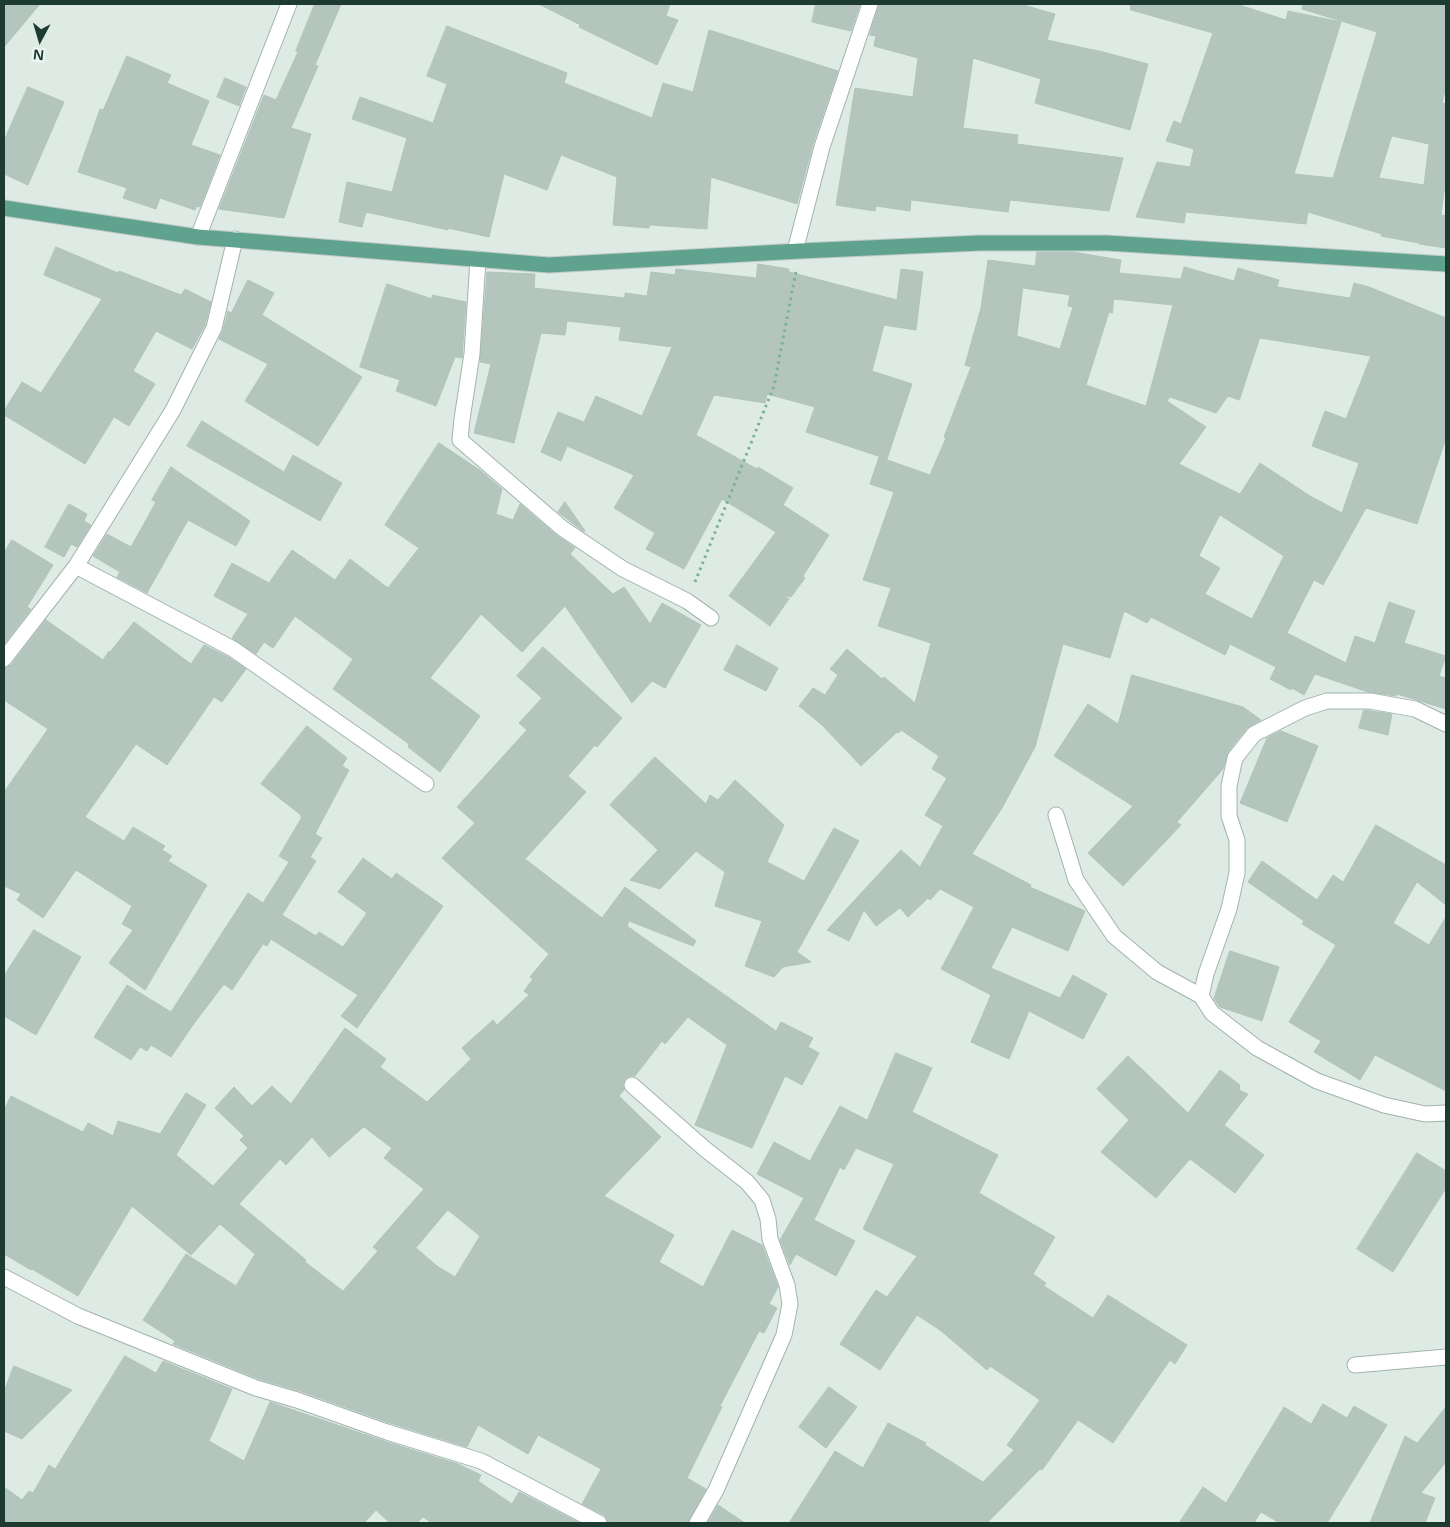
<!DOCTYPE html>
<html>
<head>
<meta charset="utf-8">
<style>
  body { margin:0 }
  #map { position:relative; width:1450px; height:1527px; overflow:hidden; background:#deebe4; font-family:"Open Sans",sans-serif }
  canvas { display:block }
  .frame { position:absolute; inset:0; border:5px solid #1e3b32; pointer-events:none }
  .north { position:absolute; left:15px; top:15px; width:50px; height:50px; -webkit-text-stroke:4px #eef7f2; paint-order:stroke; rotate:186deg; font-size:14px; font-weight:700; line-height:20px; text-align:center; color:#1e3b32 }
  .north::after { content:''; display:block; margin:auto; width:18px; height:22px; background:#1e3b32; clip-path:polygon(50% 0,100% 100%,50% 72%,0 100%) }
</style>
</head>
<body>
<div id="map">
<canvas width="1450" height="1527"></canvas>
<div class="frame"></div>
<div class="north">N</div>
</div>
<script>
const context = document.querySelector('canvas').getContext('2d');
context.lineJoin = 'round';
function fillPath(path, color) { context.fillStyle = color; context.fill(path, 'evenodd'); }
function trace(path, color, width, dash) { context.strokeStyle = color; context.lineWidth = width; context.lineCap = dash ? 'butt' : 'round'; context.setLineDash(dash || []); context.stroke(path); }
const building = new Path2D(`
  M4,4H40L4,47Z
  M315,4H341L315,65L318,66L291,128L311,134L284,218L219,209L264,95L276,100L298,52L296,51Z
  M539,4H670L666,16L678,20L657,65L579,27L580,25Z
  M816,4H860L851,31L812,22Z
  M879,4H1020L1055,14L1047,40L1103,52L1148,64L1130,130L1035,103L1041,79L973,58L963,128L1018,135L1017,144L1123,158L1109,211L1010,200L1008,212L911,200L910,211L876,206L875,211L836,205L855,88L913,97L918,58L874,46L876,36L870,35Z
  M1131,4H1236L1286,20L1288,11L1341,22L1294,174L1333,178L1377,32L1302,9L1303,4H1446V86L1442,103L1446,104V176L1441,215L1446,216V248L1419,244V243L1381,236L1382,234L1308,212L1306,224L1186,212L1184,223L1136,217L1157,162L1190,167L1194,149L1166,141L1174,121L1181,124L1213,33L1131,10ZM1392,136L1429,144L1424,185L1379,178Z
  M447,26L567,73L564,83L652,118L663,83L693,92L709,30L838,71L813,144L797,204L711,177L707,229L650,225L649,228L613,225L617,177L561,155L547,190L504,174L489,237L448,228V230L366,212L362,227L339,222L347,182L392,192L407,138L352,119L360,97L433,123L447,84L427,76Z
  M127,56L171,75L167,83L209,101L191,145L220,155L200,207L197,206L195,210L160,198L156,209L123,198L127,188L78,172L100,109L103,110Z
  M225,78L246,87L239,106L217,97Z
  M28,87L64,102L28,185L4,174V141Z
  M56,247L118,273L119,271L181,295L185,289L211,302L205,325L192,349L156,331L133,371L155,384L129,426L114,417L85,464L4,415V411L22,382L41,393L102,299L44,275Z
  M1037,252H1073L1121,260L1119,273L1181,279L1184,267L1234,281L1238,268L1279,280L1277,287L1350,298L1354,283L1369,287L1446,318V438L1417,524L1366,508L1323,585L1314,580L1287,633L1346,663L1355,636L1375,643L1389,602L1415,611L1404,643L1446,656L1439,676L1446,678V709L1397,694L1396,696L1368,692L1315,674L1304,695L1292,688L1291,690L1270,679L1276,667L1230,644L1225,655L1151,617L1147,623L1124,611L1110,658L1063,644L1035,747L1002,808L972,854L1031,885L1030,887L1085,911L1068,951L1012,927L991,968L1060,998L1073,975L1107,994L1083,1039L1029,1011L1009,1059L971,1042L991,995L941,969L974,907L940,889L930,900L928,898L908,917L900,908L876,926L864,910L849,941L827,930L901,850L920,867L943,826L925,815L947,778L932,769L939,756L901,730L899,733L897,732L861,766L822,725L799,706L813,688L825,695L838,675L830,669L847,649L882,679L884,677L915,703L931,643L878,626L891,588L863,580L894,492L870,484L879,457L930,475L946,438L944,437L971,367L965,365L981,308L988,260L1035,266ZM1023,288L1070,295L1068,306L1073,307L1060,349L1017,336ZM1114,299L1173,305L1146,406L1086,385L1109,312L1112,313ZM1260,338L1371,356L1346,419L1325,411L1312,446L1359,463L1342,513L1310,496L1260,463L1240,494L1179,464L1206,427L1167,401L1170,397L1216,413L1228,396L1239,400ZM1220,515L1284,556L1252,619L1205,594L1220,568L1199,556Z
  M758,264L789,269V272L897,300L901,269L923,272L916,330L884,325L872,371L912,384L887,459L806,432L815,407L767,394L765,403L714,395L696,435L757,469L758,467L793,488L783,505L829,535L803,576L805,578L791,597L783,595L789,599L770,626L729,596L776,532L722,499L684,569L646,549L655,533L614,508L634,475L567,446L561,461L541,452L558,412L584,422L596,396L642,416L672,347L619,340L621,327L567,321L565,335L541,333L514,443L474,433L491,364L480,362L487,272L535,274L534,288L625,298V293L647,296L651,272L675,275L676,269L756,278Z
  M248,280L274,293L262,315L362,377L318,446L245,401L268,364L219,339L223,330L228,311L231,313Z
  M387,284L432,299V295L466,302L462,358L455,357L436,406L396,391L400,380L360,367Z
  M202,421L284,472L293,455L342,483L320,521L187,446Z
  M439,443L481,471L502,489L496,514L513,520L520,504L556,535L575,548L570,554L613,594L624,587L650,624L662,603L701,625L665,688L652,681L632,703L565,606L522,652L481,614L430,678L480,716L440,772L408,747L409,744L333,689L353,659L295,616L273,648L264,642L256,654L232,638L248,614L214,596L232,563L269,583L292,550L335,580L350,559L388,588L419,548L385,525Z
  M171,467L250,521L236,546L188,520L147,593L117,577L120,572L93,556L107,534L131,547L156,502L152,500Z
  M565,502L585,531L584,532L558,512Z
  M69,504L87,514L84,521L91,525L77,547L71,544L64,557L45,547Z
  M12,540L53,565L27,607L31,609L4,644V553Z
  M46,620L103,660L109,651L110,652L134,622L191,664L204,645L228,657L246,669L222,702L214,697L167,765L136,744L85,817L124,841L133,827L165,846L162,850L172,856L168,861L207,885L145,990L109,963L133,930L122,924L132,906L76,870L43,918L17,900L21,894L4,886V792L48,729L4,700V668L11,665Z
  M737,645L778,668L766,691L724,670Z
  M543,647L622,718L597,747L595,745L568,776L586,792L525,859L602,918L625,887L696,941L693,946L629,921L627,926L776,1031L781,1022L813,1038L808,1047L819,1053L802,1085L785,1076L752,1148L695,1125L727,1045L688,1017L665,1044L662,1041L635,1076H629L625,1079L623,1084L624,1090L619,1096L661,1137L604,1196L674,1235L659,1262L703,1287L732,1230L762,1245L778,1287L769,1304L777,1308L764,1333L759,1331L720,1406L722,1407L687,1478L706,1489L688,1523H608L607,1518L604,1515L582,1504L601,1469L538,1435L528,1454L478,1425L467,1447L390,1423L300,1391L259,1379L173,1344L175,1341L143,1320L186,1254L236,1286L255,1254L220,1224L191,1255L132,1206L78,1296L32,1269L31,1270L4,1254V1110L11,1096L83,1132L88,1123L113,1136L118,1121L160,1134L186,1093L206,1105L176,1155L213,1186L248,1148L240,1140L244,1136L215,1108L234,1087L252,1106L272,1086L291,1104L345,1028L386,1059L380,1067L427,1102L471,1059L462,1048L493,1020L497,1025L529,995L524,991L533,979L530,977L549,954L442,858L475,823L457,807L527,730L519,723L542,698L517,676ZM364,1127L392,1148L384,1158L424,1189L373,1247L378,1251L343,1291L305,1262L306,1260L239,1204L280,1159L286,1165L312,1137L329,1157ZM448,1210L480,1236L455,1277L437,1266L416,1248Z
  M1132,675L1243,707L1261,720L1247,728L1228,752L1223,769L1177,822L1181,825L1123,886L1088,853L1133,806L1054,756L1088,704L1118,724Z
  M1364,710L1392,714L1388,735L1359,728Z
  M307,726L347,758L342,766L349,770L315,834L322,838L310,857L316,861L282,915L316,936L319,932L343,947L367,913L338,892L363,858L392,879L396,873L443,906L357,1028L341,1016L358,995L271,939L267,946L263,944L232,990L224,984L195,1022L171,1057L151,1045L147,1051L140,1047L131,1060L94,1037L127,985L171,1012L248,893L263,903L289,862L279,856L302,817L300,816L301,815L261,784Z
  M1281,731L1318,746L1287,822L1240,803L1267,738Z
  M655,757L706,804L710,795L718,800L735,780L784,825L767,862L804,881L834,828L859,841L797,952L811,962L783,967L774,977L745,966L762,921L715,906L725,872L696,851L660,889L630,880L658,850L610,805Z
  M1376,825L1446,865V905L1417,882L1393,923L1429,945L1446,917V1091L1375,1055L1360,1080L1314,1052L1321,1041L1289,1022L1336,945L1302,924L1304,921L1248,882L1262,861L1317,900L1333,875L1343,882Z
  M34,930L81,957L36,1035L4,1016V976Z
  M1230,951L1279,967L1262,1021L1220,1007L1214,999Z
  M896,1053L932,1068L912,1112L998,1155L979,1193L1055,1237L1033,1274L1046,1283L1044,1286L1093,1318L1108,1295L1187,1345L1175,1364L1170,1360L1113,1443L1078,1420L1042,1470L1040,1469L987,1523H789L835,1451L863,1468L888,1423L926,1443L925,1445L983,1482L1014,1450L1007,1445L1040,1400L990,1366L987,1370L940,1330L917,1315L880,1370L840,1344L876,1290L887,1297L917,1256L863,1229L894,1164L856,1148L844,1170L840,1167L814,1220L855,1241L836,1276L796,1254L790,1265L780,1240L804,1198L757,1174L774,1142L810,1161L840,1106L867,1120Z
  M1128,1056L1188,1113L1220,1070L1240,1085L1239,1090L1248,1094L1224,1125L1264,1155L1235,1193L1190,1159L1156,1198L1101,1152L1129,1120L1097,1089Z
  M1417,1153L1446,1171V1188L1393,1272L1357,1249Z
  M125,1356L156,1373L163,1361L232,1389L209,1441L244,1461L270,1402L384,1441L458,1464L481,1475L478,1481L512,1504L519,1492L579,1523H432L423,1517L417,1523H390L376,1510L364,1523H4V1487L22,1500L29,1491L33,1493L49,1465L55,1469Z
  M14,1366L72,1390L22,1439L4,1431V1392Z
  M829,1387L857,1407L826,1448L799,1427Z
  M1323,1404L1347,1418L1354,1406L1387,1425L1327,1523H1280L1261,1512L1255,1521L1258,1523H1179L1203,1487L1226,1503L1284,1407L1311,1424Z
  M1446,1407V1462L1421,1493L1435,1498L1425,1523H1370L1405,1436L1417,1443Z
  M718,1505L745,1523H708Z`);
const path = new Path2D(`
  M695,582L774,386L796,271`);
const minor = new Path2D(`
  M198,237L289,4
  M795,251L822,147L870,4
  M478,259L472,354L462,419L460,440L562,528L623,569L687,601L711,618
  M76,566L233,649L426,784
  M4,659L76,566L173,410L214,328L235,239
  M1446,724L1415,709L1370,701H1327L1305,708L1254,734L1235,758L1229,786V816L1237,840V873L1229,909L1206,974L1201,996L1212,1013L1257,1048L1317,1081L1384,1105L1425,1114L1446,1113
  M1056,815L1076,880L1114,936L1157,972L1201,996
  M632,1085L705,1149L747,1182L762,1200L768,1219L770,1239L787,1285L790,1304L784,1335L716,1490L697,1523
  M4,1277L78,1316L256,1388L297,1400L387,1432L481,1461L599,1523
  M1355,1365L1446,1357`);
const major = new Path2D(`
  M4,208L198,237L549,265L800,251L980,243H1107L1446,264`);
fillPath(building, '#b3c5bd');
trace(building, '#b0c4bb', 1);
trace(minor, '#a1b3ab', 17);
trace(major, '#c0c8c6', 17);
trace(path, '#7cb09e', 3, [2.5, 4]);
trace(minor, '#fff', 15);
trace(major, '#5fa38f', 15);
</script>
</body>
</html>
